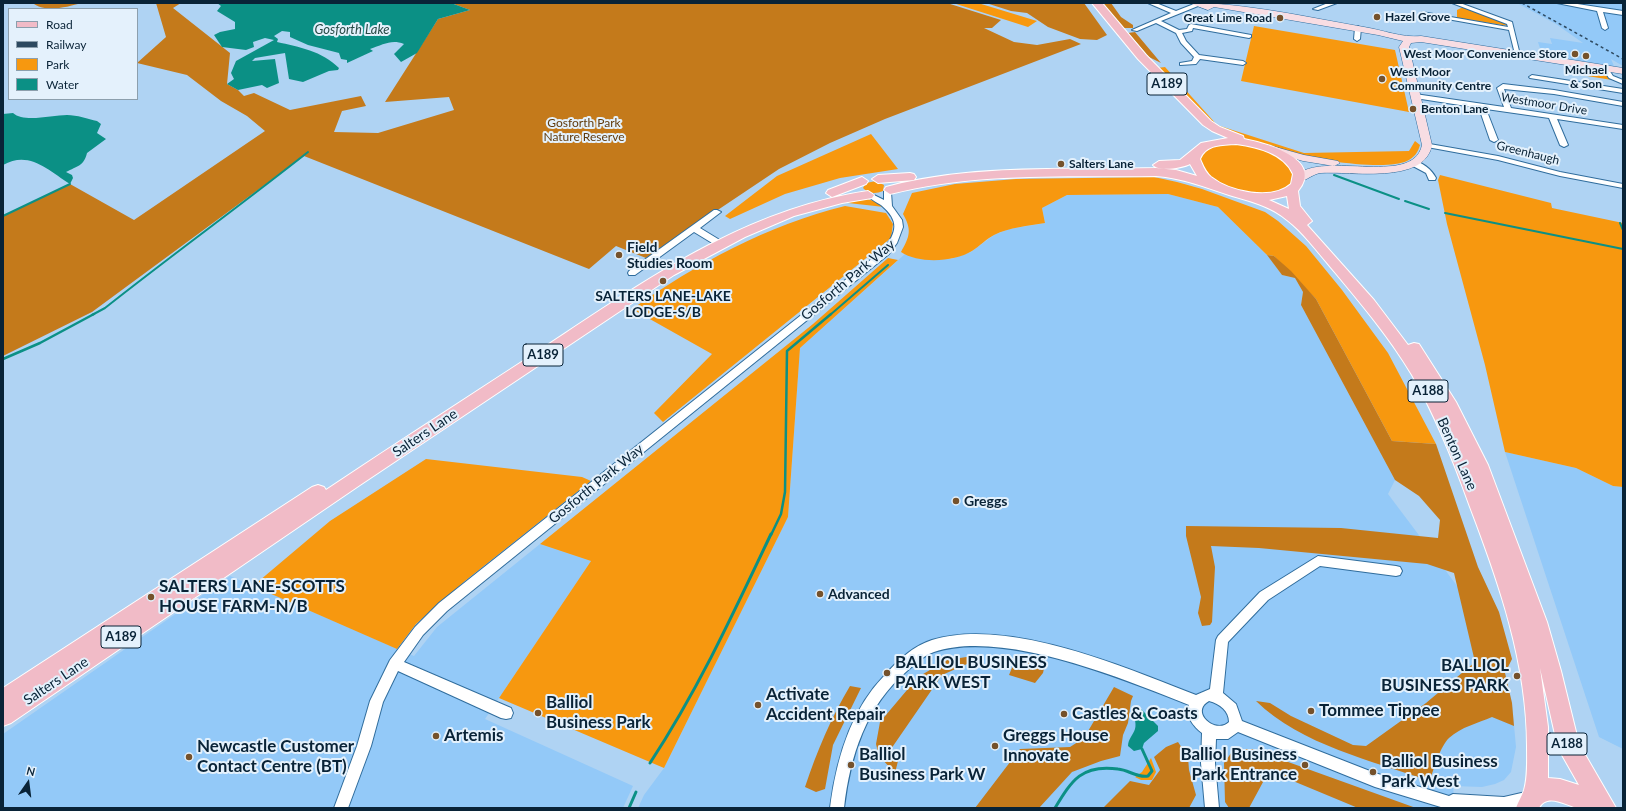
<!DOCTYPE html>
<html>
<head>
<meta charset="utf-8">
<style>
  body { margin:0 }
  #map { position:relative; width:1626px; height:811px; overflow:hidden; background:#afd3f3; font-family:Lato,sans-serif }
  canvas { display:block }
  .frame { position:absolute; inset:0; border:4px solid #092337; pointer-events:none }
  .legend { position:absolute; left:8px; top:8px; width:130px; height:92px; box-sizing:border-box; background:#e4f1fc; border:1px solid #8c9fad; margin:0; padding:5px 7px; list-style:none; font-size:12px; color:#092337 }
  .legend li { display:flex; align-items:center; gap:8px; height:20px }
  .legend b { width:20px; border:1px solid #8c9fad }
  .north { position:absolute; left:8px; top:763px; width:40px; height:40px; -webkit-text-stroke:3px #e4f1fc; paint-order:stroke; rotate:14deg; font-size:11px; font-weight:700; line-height:16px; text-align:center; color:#092337 }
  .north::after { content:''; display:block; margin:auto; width:14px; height:18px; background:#092337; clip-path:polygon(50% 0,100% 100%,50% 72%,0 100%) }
</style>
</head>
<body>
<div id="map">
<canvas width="1626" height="811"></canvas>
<div class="frame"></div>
<ul class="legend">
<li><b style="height:5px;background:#f1bbc7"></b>Road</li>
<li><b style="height:5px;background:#2d4960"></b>Railway</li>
<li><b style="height:11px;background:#f7980f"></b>Park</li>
<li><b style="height:11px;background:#0b9085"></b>Water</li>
</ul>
<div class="north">N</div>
</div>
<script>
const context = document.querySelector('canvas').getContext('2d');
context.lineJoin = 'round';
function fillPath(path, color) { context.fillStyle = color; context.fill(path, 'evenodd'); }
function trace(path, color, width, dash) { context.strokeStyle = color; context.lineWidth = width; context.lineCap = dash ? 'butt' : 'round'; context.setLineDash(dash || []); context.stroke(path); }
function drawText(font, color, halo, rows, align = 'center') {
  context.font = font + ' Lato,sans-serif'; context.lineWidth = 4; context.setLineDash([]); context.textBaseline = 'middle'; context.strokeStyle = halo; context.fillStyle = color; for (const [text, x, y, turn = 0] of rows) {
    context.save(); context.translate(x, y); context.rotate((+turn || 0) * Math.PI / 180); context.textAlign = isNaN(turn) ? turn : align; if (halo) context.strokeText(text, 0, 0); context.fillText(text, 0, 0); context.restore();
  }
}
const built = new Path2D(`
  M1517,3H1623V66L1611,59L1614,66L1542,55L1538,42L1552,44L1550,38L1583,43L1556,24Z
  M1168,194L1218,207L1267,255L1282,275L1295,278L1303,292L1301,305L1395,480L1388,494L1512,659L1505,673L1512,703L1516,747L1511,772L1504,780L1495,784L1482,787L1453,786L1455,808H638L644,795L664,768L788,517L800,348L905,254L922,259H951L971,252L994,235L1009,229L1045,223L1042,208L1067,195Z
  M1505,452L1576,468L1613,486L1623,487V749L1599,737Z
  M540,544L591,561L485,719L633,786L623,808H3V734L230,576L414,656L437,627Z`);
const green = new Path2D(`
  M953,3H978L1037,21L1028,27Z
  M1461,8H1467L1509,24V26L1457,18V10Z
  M1254,26L1395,50L1409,112L1241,81Z
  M1165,67L1217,125L1304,153L1409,151L1415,141L1420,145C1418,152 1415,157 1407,161C1386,171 1317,160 1293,154C1271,148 1250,140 1229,133L1220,130L1157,68Z
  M1578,68L1600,71L1612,80L1581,75Z
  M871,134L898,169L840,178L785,194L730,219L725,216L777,176Z
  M1236,143L1257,147L1281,158L1294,172L1293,182C1275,203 1218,191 1203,171C1200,167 1200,160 1199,156L1212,146Z
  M1440,175L1551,203L1552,208L1623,223V487L1613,486L1576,468L1505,452L1485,365L1447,224L1438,180Z
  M1154,177L1177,182L1202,189L1265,212L1278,221L1306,246L1342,290L1388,353L1436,444L1392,441L1316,299L1274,256L1267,255L1218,207L1168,194L1067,195L1042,208L1045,223C1028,226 1010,227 994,235C986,239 980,246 972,251C954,262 919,264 901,252C910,236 912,230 903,214L912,193L955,184L1016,179Z
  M876,181L884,185L883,191C876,194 868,194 863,188L866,183Z
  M864,198L877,202L884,207L839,202Z
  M845,206L886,213L893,224L891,238L663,422L654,413L712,354L632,309C696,264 768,225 845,206Z
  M888,258L898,260L800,348L788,517L664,768L499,698L591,561L540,544L813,324Z
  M426,459L582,477L591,481L465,581L416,624L397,649L253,586L330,521Z
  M1151,758L1156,772L1152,780H1141L1135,777L1142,772Z`);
const forest = new Path2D(`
  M33,3H81C68,7 44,13 33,3Z
  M156,3H181L173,8L230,53L227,84L238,90L244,96L254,93L290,110L361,96L366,106L342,111L334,132L378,133L454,110L449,97L385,102L438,19L470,10L451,3H947L1001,20L992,28H984L1014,42L1037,45L1070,39L1081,44L885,119L830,143L779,169L646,258L616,246L589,269L304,156L92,312L3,356V216L70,184L134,220L265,131L247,116L221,101L187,75L137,63L166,37Z
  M986,3H1084L1107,35L1097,40L1080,39L1048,27L1027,13L1011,11Z
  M1101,3H1111L1121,17L1133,25V28H1122Z
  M1135,32L1161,63L1149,57L1128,33Z
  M1267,255L1274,256L1291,271L1316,299L1392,441L1436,444L1478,567L1499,612L1512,659L1505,673L1512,703L1514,726L1492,717C1478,723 1461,727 1449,738C1441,745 1433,770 1430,781C1373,761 1301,745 1256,701L1270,703L1291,716L1353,745L1366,746L1426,703L1475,662L1454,573L1427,564L1259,548L1211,546L1215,567L1212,622L1210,625L1202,626L1198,613L1201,597L1186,536V526L1341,528L1438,538L1440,520L1419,496L1395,480L1301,305L1303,292L1295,278L1282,275Z
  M979,655L967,664L942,675L891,749L898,761L895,773L879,756L876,744L880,722L918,677L947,660Z
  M1023,657L1045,664L1043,673L1035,683L1009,675L1014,663Z
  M850,686L861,688L833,745L825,789L816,792L805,787C817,751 831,718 850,686Z
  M1114,687L1133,696L1131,701L1128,723L1123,735L1120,756L1101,761L1072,772L1039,808H975L1020,749L1070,747L1084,738Z
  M1178,742L1188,757L1189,770L1196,795L1189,808H1103L1130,781L1149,785L1160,770L1154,757L1166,747Z
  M1234,749H1252L1416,808H1358L1269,771L1249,808H1229L1225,802L1224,763Z`);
const water = new Path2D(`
  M217,3H451L470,10L438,19L417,53L401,62L394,54L404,44C391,39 383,45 370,49L373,51L347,63V60L341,59L339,53L308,45L290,37V32L282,31L274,36L278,39L277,42C299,47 322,51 339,68L338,70L329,71L303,82L289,79L285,53L255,58L252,61L275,59L279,83L267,88L262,85L238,90L227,84L234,79L231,73L236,61L274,40L265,38L253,42L254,47L246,50L222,47L214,35L220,32L235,29V22L217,11L221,6Z
  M13,113C24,123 52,115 67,115C77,115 88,119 97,121L101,124L97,133L106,139L87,153C84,166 77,166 66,172L72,175L73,178L70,184C48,170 29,150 3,165V114Z
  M1139,707L1158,726V731L1144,743L1142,749L1134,751L1128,746C1128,739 1133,735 1135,729C1137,722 1133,716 1133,710Z`);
const streamFar2 = new Path2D(`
  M1334,175L1399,199
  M1405,201L1429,209
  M1445,213L1623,249
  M3,216L70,184
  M1620,223L1623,230
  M92,315L105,308C172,255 241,205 308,152
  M830,315L888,265`);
const streamFar1 = new Path2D(`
  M3,359L40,343L94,314
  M771,535L781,514L785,492L787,351L831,314`);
const stream = new Path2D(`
  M650,763C698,690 734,612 771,534
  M629,808L636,792
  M1055,808C1072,780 1082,764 1118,769C1129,770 1137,778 1148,776L1152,771L1142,749`);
const street = new Path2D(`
  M1148,3H1156L1176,11L1194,4H1198V6L1161,21L1179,30L1187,29L1189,25L1191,24L1251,35V37L1249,38L1193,28L1192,31L1182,33L1186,41L1199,55L1243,61L1246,63L1243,65L1200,59L1196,64L1180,65V63L1192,61L1194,57L1181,43L1176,33L1156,23L1137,31L1132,30L1171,13Z
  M1328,3H1337L1318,10L1313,9Z
  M1452,3H1460L1512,22L1520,55L1515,54L1509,30L1419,14L1422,12L1508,27L1507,24Z
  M1557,3H1571L1623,11V15L1603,12L1608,28L1605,30L1602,28L1597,11Z
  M1358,26L1361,28L1360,39L1357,41L1354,39L1355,28Z
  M1603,67H1607L1613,76L1623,80V84L1609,78L1602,68Z
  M1532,75L1623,89V93L1530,78L1529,77Z
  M1503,84L1554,90L1623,102V106L1554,94L1504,89L1511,108L1623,125V129L1557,119L1568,145L1564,147L1560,145L1549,118L1486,109L1498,140L1494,142L1490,140L1479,108L1415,98L1412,96L1415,94L1504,107L1497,88Z
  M1424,143L1498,156L1560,172L1623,184V188L1560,176L1498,160L1427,147L1423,145Z
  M1411,161C1421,160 1432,170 1436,178L1435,180H1429L1426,173L1411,165Z
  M884,190H890L891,192L892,206L902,220L903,227L897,243L889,254L447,611L423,635L404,662L511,708L513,713L511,718L506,719L501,718L398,671L383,702L371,746L348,808H334L357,746L370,701L390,660L415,627L439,603L883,250C897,232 900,221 881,205C876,202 872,200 868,196L872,194L884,200Z
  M714,210H717L721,212L700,228L723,242V246H717L694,232L635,275H629L628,273L629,271Z
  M1318,556L1396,566L1400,567L1402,571L1400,575L1396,576L1320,566L1268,600L1228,642L1223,693L1236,704L1242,721L1375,773L1449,796L1453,794L1504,797L1530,791L1535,793L1537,798L1535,803L1517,808H1444L1375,787L1238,732L1228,739H1216L1215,763L1219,808H1205L1201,763L1202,733C1194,727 1184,715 1189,705C1123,679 1003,629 934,652C924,655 915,664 907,671C866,706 850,756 844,808H830C836,761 850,711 884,676C897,661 913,646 932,640C1009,617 1123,667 1196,695L1210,689L1216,640L1218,636L1260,592ZM1209,701C1220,704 1229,711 1229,722C1216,735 1189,712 1209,701Z`);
const secondary = new Path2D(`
  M1189,3C1246,3 1306,17 1364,27C1383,30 1402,38 1421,36L1623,68V74L1421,42L1411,43L1409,47L1432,145C1425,185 1350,171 1321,173C1311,174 1304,184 1295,181L1293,179C1316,147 1413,189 1422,145L1399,47L1403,41L1378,35L1214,7L1208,10Z
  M1268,145L1304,155L1338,161L1340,163L1334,166L1303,161L1264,150L1263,148L1264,146Z`);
const primary = new Path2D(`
  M1092,3H1102L1146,55L1211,121L1220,127L1243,136L1244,139C1265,143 1325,159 1298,191L1300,206L1312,221L1307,225L1374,300L1408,345L1414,343L1419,344L1456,402L1488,465L1547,622L1561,671L1579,744L1616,808C1605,808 1590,810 1578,808C1567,806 1547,792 1539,808H1516C1518,802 1522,796 1524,790C1528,777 1527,760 1527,746C1527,663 1499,583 1470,507C1454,462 1436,417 1412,375C1388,335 1358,300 1328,264C1315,249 1303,232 1287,220C1271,206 1249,201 1229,195C1205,187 1182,178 1156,176C1068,177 976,172 890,194L884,190L886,187C971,164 1068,170 1156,168L1176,170L1197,176L1190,164C1182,168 1159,172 1153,165L1159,161L1180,160L1201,143L1228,138L1212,131L1203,125L1138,59ZM1236,144C1257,147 1284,153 1293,174L1291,184C1272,201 1230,192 1211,177C1205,172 1203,166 1200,159C1206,144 1222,145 1236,144ZM1287,196L1289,209L1269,200ZM1540,668L1558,748L1579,785L1560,779L1548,778V727Z
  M910,173L914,174L916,177L914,180L878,183L872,179L878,175Z
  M862,177L868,181L866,184L832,197L826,193L828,190Z
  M868,191L874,195L872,198L842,203L794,216L745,237L674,275L360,485L11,723L3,726V688L312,487L318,485L324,487L326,490C399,441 473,394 546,346C648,279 745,209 868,191Z`);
const rail = new Path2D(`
  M1522,3L1623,59`);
const markers = [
  [1377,17,4,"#75512b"],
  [1280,18,4,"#75512b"],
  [1575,54,4,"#75512b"],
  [1586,56,4,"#75512b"],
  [1382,79,4,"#75512b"],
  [1413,109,4,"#75512b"],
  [1061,164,4,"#75512b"],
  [619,255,4,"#75512b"],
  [663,281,4,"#75512b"],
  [956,501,4,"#75512b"],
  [820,594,4,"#75512b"],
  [151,597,4,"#75512b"],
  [887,673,4,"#75512b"],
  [1517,676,4,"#75512b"],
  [758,705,4,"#75512b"],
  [1311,711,4,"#75512b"],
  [538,713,4,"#75512b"],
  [1064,714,4,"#75512b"],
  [436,736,4,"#75512b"],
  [995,746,4,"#75512b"],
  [189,757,4,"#75512b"],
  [851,765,4,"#75512b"],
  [1305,765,4,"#75512b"],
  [1373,772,4,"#75512b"]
];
const farPoinames = [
  ["Hazel Grove",1385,17],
  ["Great Lime Road",1272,18,"right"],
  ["West Moor Convenience Store",1567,54,"right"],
  ["Michael",1586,70,"center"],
  ["& Son",1586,84,"center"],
  ["West Moor",1390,72],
  ["Community Centre",1390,86],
  ["Benton Lane",1421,109],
  ["Salters Lane",1069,164]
];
const farStreetnames = [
  ["Westmoor Drive",1544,104,9],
  ["Greenhaugh",1528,153,14]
];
const farParknames = [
  ["Gosforth Park",584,123],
  ["Nature Reserve",584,137]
];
const farWaternames = [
  ["Gosforth Lake",352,30]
];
const shields = [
  [1167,84,40],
  [543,355,40],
  [1428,391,40],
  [121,637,40],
  [1567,744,40]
];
const shieldNames = [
  ["A189",1167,84],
  ["A189",543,355],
  ["A188",1428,391],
  ["A189",121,637],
  ["A188",1567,744]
];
const poiNames = [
  ["Field",627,247],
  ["Studies Room",627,263],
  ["SALTERS LANE-LAKE",663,296,"center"],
  ["LODGE-S/B",663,312,"center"],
  ["Greggs",964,501],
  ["Advanced",828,594]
];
const streetNames = [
  ["Gosforth Park Way",848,280,-40],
  ["Salters Lane",425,433,-34],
  ["Benton Lane",1457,454,66],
  ["Gosforth Park Way",596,484,-39],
  ["Salters Lane",56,681,-34]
];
const nearPoinames = [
  ["SALTERS LANE-SCOTTS",159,587],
  ["HOUSE FARM-N/B",159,607],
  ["BALLIOL BUSINESS",895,663],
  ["PARK WEST",895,683],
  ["BALLIOL",1509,666,"right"],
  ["BUSINESS PARK",1509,686,"right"],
  ["Activate",766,695],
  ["Accident Repair",766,715],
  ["Balliol",546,703],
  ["Business Park",546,723],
  ["Tommee Tippee",1319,711],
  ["Castles & Coasts",1072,714],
  ["Artemis",444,736],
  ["Greggs House",1003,736],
  ["Innovate",1003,756],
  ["Newcastle Customer",197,747],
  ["Contact Centre (BT)",197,767],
  ["Balliol",859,755],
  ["Business Park W",859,775],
  ["Balliol Business",1297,755,"right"],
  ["Park Entrance",1297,775,"right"],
  ["Balliol Business",1381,762],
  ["Park West",1381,782]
];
fillPath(built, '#93c9f8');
fillPath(green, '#f7980f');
fillPath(forest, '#c47a1b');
fillPath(water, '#0b9085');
trace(streamFar2, '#0b9085', 2);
trace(streamFar1, '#0b9085', 2.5);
trace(stream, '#0b9085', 3);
trace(street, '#306d9d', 2);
trace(secondary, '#306d9d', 1);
trace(primary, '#fff', 2);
fillPath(street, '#fff');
fillPath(secondary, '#f8dde3');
fillPath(primary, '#f1bbc7');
trace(rail, '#2d4960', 1.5, [3, 3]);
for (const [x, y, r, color] of markers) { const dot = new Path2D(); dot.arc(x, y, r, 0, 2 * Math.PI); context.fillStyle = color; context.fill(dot); trace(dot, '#e4f1fc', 1.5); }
drawText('bold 12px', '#092337', '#e4f1fc', farPoinames, 'left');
drawText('12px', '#092337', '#e4f1fc', farStreetnames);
drawText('12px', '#613b0c', '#e4f1fc', farParknames);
drawText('italic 13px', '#284a46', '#e4f1fc', farWaternames);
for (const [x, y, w] of shields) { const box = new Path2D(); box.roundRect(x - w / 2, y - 11, w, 22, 3); context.fillStyle = '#e4f1fc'; context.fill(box); trace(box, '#092337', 1); }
drawText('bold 13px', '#092337', null, shieldNames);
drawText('bold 14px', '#092337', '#e4f1fc', poiNames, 'left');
drawText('14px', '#092337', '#e4f1fc', streetNames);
drawText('bold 17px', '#092337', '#e4f1fc', nearPoinames, 'left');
</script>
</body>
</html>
